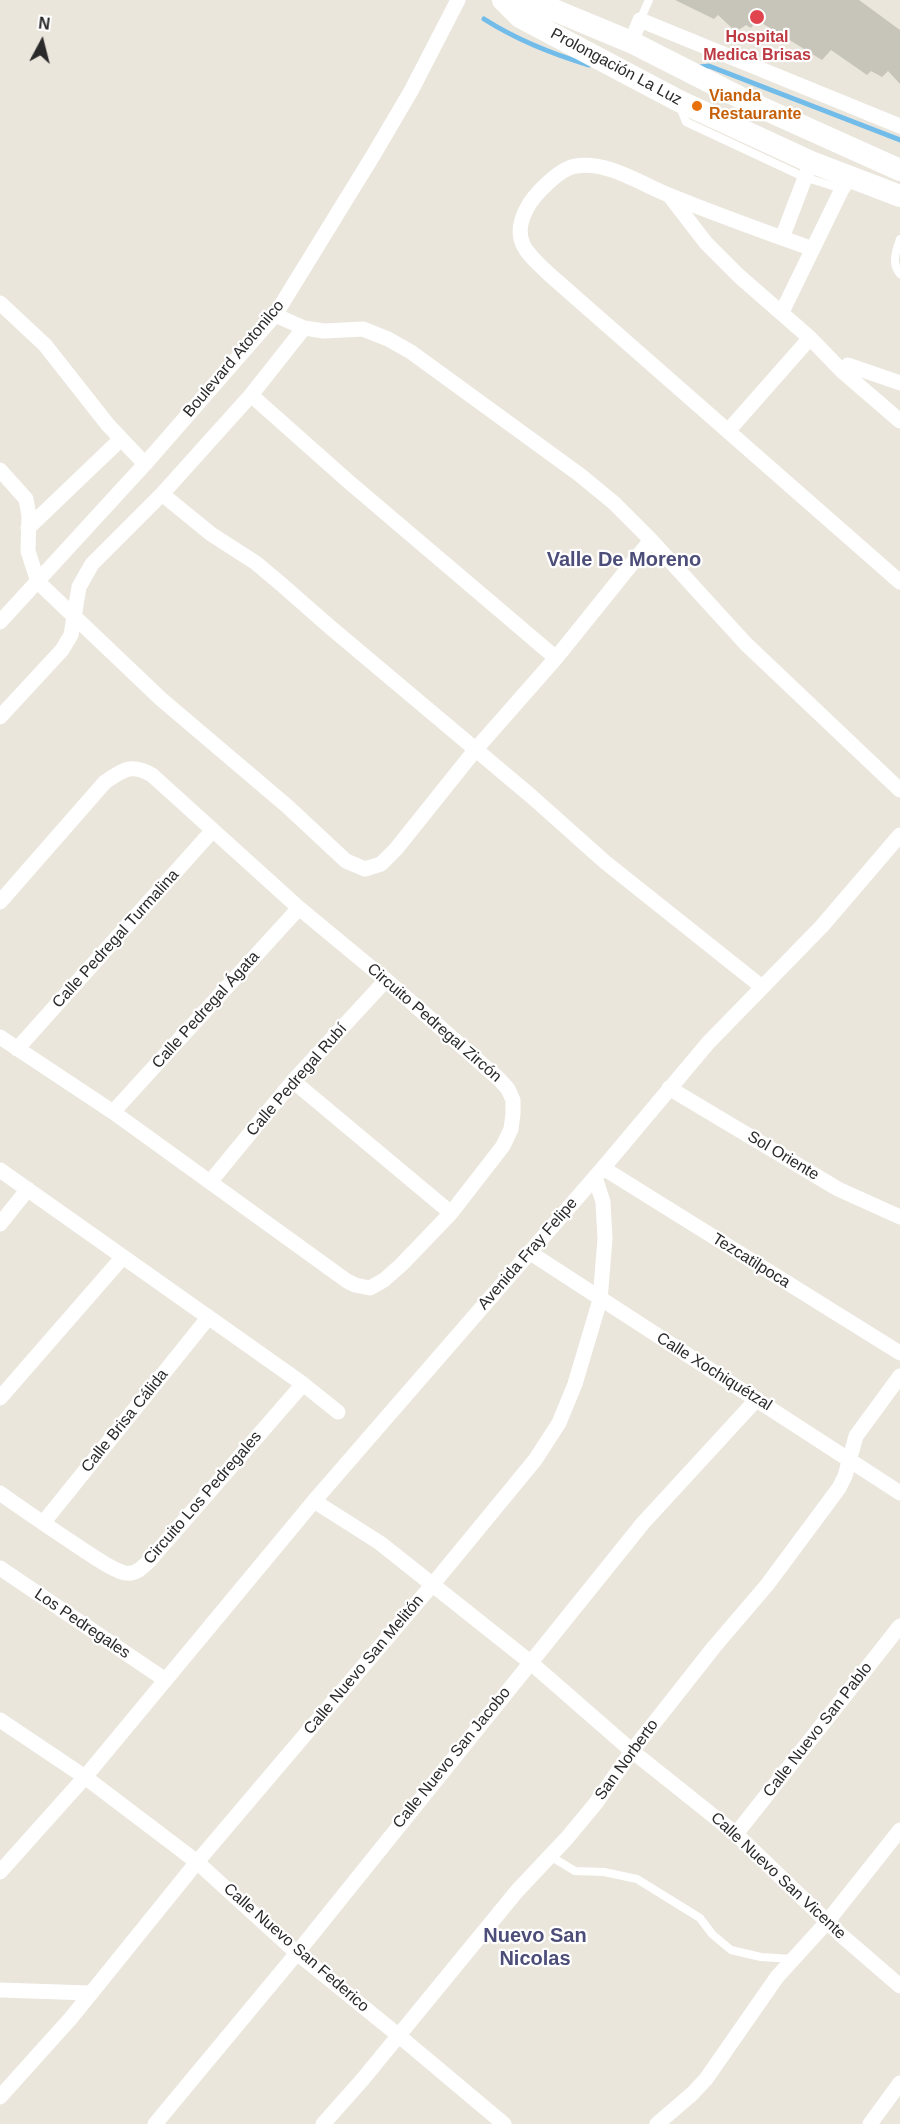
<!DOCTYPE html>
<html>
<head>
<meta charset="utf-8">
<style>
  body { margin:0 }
  #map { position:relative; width:900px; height:2124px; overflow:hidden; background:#ebe6dc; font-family:Arial,sans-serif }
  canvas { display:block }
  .north { position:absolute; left:12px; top:12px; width:60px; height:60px; -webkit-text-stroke:4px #fff; paint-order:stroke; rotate:7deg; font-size:16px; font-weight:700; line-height:24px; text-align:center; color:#2a2a2a }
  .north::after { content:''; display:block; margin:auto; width:21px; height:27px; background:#2a2a2a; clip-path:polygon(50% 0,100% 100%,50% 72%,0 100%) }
</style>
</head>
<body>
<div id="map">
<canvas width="900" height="2124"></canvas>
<div class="north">N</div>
</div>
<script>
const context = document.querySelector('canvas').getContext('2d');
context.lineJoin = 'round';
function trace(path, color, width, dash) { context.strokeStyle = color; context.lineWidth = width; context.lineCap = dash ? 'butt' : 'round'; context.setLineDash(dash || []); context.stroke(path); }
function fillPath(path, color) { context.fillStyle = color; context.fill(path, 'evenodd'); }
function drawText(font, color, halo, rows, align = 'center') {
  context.font = font + ' Arial,sans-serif'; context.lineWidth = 4.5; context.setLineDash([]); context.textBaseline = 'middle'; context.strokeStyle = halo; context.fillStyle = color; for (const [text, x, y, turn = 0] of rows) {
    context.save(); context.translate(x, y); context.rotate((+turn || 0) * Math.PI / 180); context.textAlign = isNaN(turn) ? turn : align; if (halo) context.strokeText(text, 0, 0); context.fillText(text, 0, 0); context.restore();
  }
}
const stream = new Path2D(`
  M484,19C517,40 552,54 589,65
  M700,67L709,66L900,140`);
const building = new Path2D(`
  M675,0H859L900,30V84L888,71L882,77L871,71L867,75L831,50L822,60L783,36L780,38L776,32L757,20L751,28L746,25L740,29H733L718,15L714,19Z`);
const service = new Path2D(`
  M640,20L649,0
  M681,109L686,122L804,177L842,189
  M900,239C896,251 891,263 900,274
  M550,1856L575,1871L604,1872L637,1879L700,1918L712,1934L731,1950L761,1957L793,1959`);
const minor = new Path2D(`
  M631,42L640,20L900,126
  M669,195L706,243L739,276L810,338L728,431
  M782,238L811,162
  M813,249C765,232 718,215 671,196C642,185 609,161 576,166C560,168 533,195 526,210C510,241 529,255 550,275L900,582
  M0,303L45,345L108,425L145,464
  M782,312L842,189L850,178
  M275,315L304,328L324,331L363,329L388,339L411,352L580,475L614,503L651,540L746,644L900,790
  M810,338L842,371L900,421
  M842,371L848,365L900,383
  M251,395L349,482L556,658
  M0,470L26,499L29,516L28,551L38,582L161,699L287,806L346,861L365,869L381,864L396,849L476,749L556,658L651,540
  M162,494L211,534L256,563L281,584L330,627L531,796L605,862L762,987
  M28,528L121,439
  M0,622L145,464L275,315L374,154L411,91L458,0
  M0,717L62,650L71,635L79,587L92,564L162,494L251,395L304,328
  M0,902L105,782C123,770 131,763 152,775L299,908L386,980L499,1079L508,1089L513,1100V1114L511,1129L503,1146L451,1213L401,1265L384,1280L370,1288L355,1285L347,1281L113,1112L0,1037
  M17,1049L213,830
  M293,1081L451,1213
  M669,1088L838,1189L900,1217
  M113,1112L299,908
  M603,1168L900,1353
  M0,1170L303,1384L338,1412
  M210,1182L293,1081L386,980
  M0,1224L28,1189
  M529,1252L900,1493
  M0,1398L122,1258
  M0,1493C29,1514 58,1533 88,1553C99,1560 112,1570 125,1573C135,1575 142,1568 149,1561L303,1384
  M314,1501L380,1543L530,1662L632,1751L736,1834L841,1935L900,1986
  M43,1523L208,1318
  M0,1568L164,1679
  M0,1720L85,1777L197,1862L297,1953L398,2035L504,2124
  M736,1834L900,1626
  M0,1872L85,1777L314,1501L603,1168L708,1043L822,926L900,835
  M0,1990L90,1993
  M0,2097L71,2018L197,1862L433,1584L535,1460L559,1423L575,1384L600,1300L605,1239L603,1202L595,1177
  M155,2124L297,1953L643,1523L757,1399
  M323,2124L363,2079L517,1891L567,1838L596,1803L632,1751L714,1647L767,1585L839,1488L845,1476L856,1436L900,1376
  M657,2124L692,2094L706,2079L777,1977L827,1922L900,1830
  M870,2124L900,2083`);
const secondary = new Path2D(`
  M503,0L520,17L679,101L811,162L900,196
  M530,0L631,42L751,103L900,170`);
const markers = [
  [757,17,8,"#e0444e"],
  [697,106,6,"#e8710a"]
];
const healthNames = [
  ["Hospital",757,38],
  ["Medica Brisas",757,56]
];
const streetNames = [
  ["Prolongación La Luz",616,67,28],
  ["Boulevard Atotonilco",234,359,-50],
  ["Calle Pedregal Turmalina",116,939,-48],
  ["Calle Pedregal Ágata",206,1010,-48],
  ["Circuito Pedregal Zircón",434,1023,41],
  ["Calle Pedregal Rubí",297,1080,-49],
  ["Sol Oriente",783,1156,31],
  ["Avenida Fray Felipe",528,1254,-49],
  ["Tezcatilpoca",751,1261,32],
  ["Calle Xochiquétzal",714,1372,32],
  ["Calle Brisa Cálida",125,1421,-51],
  ["Circuito Los Pedregales",203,1498,-49],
  ["Los Pedregales",82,1624,34],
  ["Calle Nuevo San Melitón",364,1665,-50],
  ["Calle Nuevo San Pablo",818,1730,-52],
  ["Calle Nuevo San Jacobo",452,1758,-51],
  ["San Norberto",627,1760,-54],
  ["Calle Nuevo San Vicente",778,1876,43],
  ["Calle Nuevo San Federico",296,1948,41]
];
const foodNames = [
  ["Vianda",709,97],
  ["Restaurante",709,115]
];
const quarterNames = [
  ["Valle De Moreno",624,560],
  ["Nuevo San",535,1936],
  ["Nicolas",535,1959]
];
trace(stream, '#72bcea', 5);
fillPath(building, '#c7c4ba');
trace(service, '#fff', 8);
trace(minor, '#fff', 15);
trace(secondary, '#fff', 22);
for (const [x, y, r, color] of markers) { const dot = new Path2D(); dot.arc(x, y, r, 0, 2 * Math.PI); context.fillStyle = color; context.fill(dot); trace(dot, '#fff', 2); }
drawText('bold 16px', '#be3a42', '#fff', healthNames);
drawText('16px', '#2a2a2a', '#fff', streetNames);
drawText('bold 16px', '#c56008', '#fff', foodNames, 'left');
drawText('bold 20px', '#4c4e79', '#fff', quarterNames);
</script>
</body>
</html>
